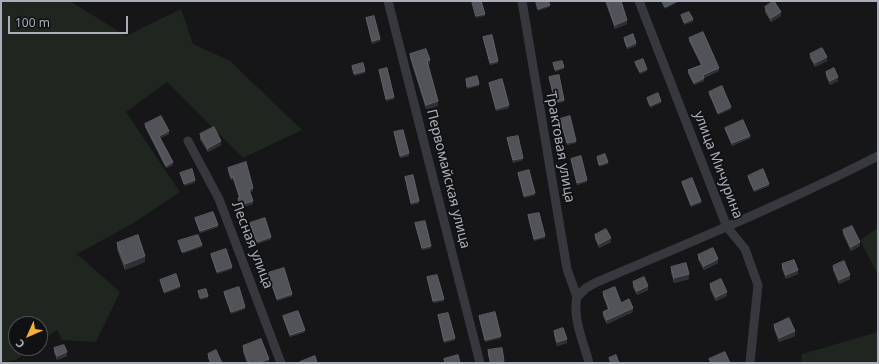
<!DOCTYPE html>
<html>
<head>
<meta charset="utf-8">
<style>
  body { margin:0 }
  #map { position:relative; width:879px; height:364px; overflow:hidden; background:#161618; font-family:"Noto Sans",sans-serif }
  canvas { display:block }
  .frame { position:absolute; inset:0; border:2px solid #a8adb8; pointer-events:none }
  .north { position:absolute; left:8px; top:316px; width:40px; height:40px; box-sizing:border-box; background:#111113; border:1px solid #4d4f55; border-radius:50%; rotate:225deg; font-size:11px; font-weight:700; line-height:16px; text-align:center; color:#a8adb8 }
  .north::after { content:''; display:block; margin:auto; width:14px; height:18px; background:#f2b134; clip-path:polygon(50% 0,100% 100%,50% 72%,0 100%) }
  .scale { position:absolute; left:8px; top:16px; width:120px; height:18px; box-sizing:border-box; border:2px solid #a8adb8; border-top:0; padding-left:5px; font-size:12px; line-height:14px; white-space:nowrap; color:#a8adb8; -webkit-text-stroke:3px #111113; paint-order:stroke }
</style>
</head>
<body>
<div id="map">
<canvas width="879" height="364"></canvas>
<div class="frame"></div>
<div class="north">С</div>
<div class="scale">100 m</div>
</div>
<script>
const context = document.querySelector('canvas').getContext('2d');
context.lineJoin = 'round';
function fillPath(path, color) { context.fillStyle = color; context.fill(path, 'evenodd'); }
function trace(path, color, width, dash) { context.strokeStyle = color; context.lineWidth = width; context.lineCap = dash ? 'butt' : 'round'; context.setLineDash(dash || []); context.stroke(path); }
function drawText(font, color, halo, rows, align = 'center') {
  context.font = font + ' "Noto Sans",sans-serif'; context.lineWidth = 3.5; context.setLineDash([]); context.textBaseline = 'middle'; context.strokeStyle = halo; context.fillStyle = color; for (const [text, x, y, turn = 0] of rows) {
    context.save(); context.translate(x, y); context.rotate((+turn || 0) * Math.PI / 180); context.textAlign = isNaN(turn) ? turn : align; if (halo) context.strokeText(text, 0, 0); context.fillText(text, 0, 0); context.restore();
  }
}
const green = new Path2D(`
  M1,1H70L126,36L181,9L193,44L230,61L302,130L243,158L167,82L126,112L180,192L132,224L77,254L120,292L96,342L62,340L57,330L40,342V324H16V348H32L16,360L1,362Z
  M878,228V275L860,240Z
  M878,332V363H801L802,354Z`);
const minor = new Path2D(`
  M388,1L480,363
  M522,1L567,269L577,297
  M639,1L727,227L745,249L758,285L750,362
  M188,141L219,199L281,363
  M577,297L586,288L597,282C691,242 786,203 878,156
  M577,297C572,318 584,343 589,363`);
const wall = new Path2D(`
  M605,1H621L627,24L615,29Z
  M765,7L781,16L771,22L765,12Z
  M366,18L380,41L372,44Z
  M483,37L498,63L490,65Z
  M624,38L636,46L627,49L624,40Z
  M689,38L719,71L704,78V81L694,85L688,73V70L701,65L689,41Z
  M410,54L430,64L428,65L438,106L426,109L410,58Z
  M810,54L827,61L815,67L810,58Z
  M635,62L647,71L640,74L635,64Z
  M379,70L394,99L386,101Z
  M826,72L838,81L830,85L826,76Z
  M489,83L509,108L496,111Z
  M709,92L731,109L718,115L709,94Z
  M560,119L576,143L567,145Z
  M145,124L169,134L160,138L173,165L166,168L145,127Z
  M725,128L750,138L732,146L725,130Z
  M394,132L409,156L400,158Z
  M200,134L221,145L208,152L200,139Z
  M507,138L523,160L513,163Z
  M571,159L587,182L577,185Z
  M228,168L253,191L250,192L253,204L240,208L238,201V198H239L233,179L231,180L228,171Z
  M518,173L535,195L524,198Z
  M748,176L769,186L754,192L748,178Z
  M405,177L419,203L411,205Z
  M682,182L701,203L691,207L682,184Z
  M528,215L545,238L534,241Z
  M195,218L218,227L200,233L195,220Z
  M250,223L271,239L257,244L250,225Z
  M415,223L431,248L422,250Z
  M843,230L860,246L851,251L843,234Z
  M595,235L611,242L599,248L595,239Z
  M117,243L145,262L125,270L117,249Z
  M211,254L232,269L217,274L211,256Z
  M698,255L718,263L704,270L698,259Z
  M782,264L798,274L786,279L782,269Z
  M833,266L850,279L839,284L833,270Z
  M671,267L689,279L674,283L671,272Z
  M268,273L292,296L277,301L268,275Z
  M427,277L444,301L433,303Z
  M633,282L648,290L637,295L633,287Z
  M710,284L727,296L716,301L710,289Z
  M224,292L245,309L231,314L224,294Z
  M603,292L621,303L633,312L607,324L603,316V312L608,309L603,296Z
  M438,315L455,340L444,343Z
  M283,316L305,332L290,337L283,318Z
  M479,316L501,338L485,342Z
  M774,325L795,336L779,342L774,329Z
  M554,331L567,343L557,346L554,335Z
  M243,346L269,363H247L243,352Z
  M54,348L67,356L57,360L54,352Z
  M488,350L504,363H490L488,355Z
  M208,354L222,363H210L208,358Z`);
const shadedWall = new Path2D(`
  M677,1V3L665,9V7Z
  M550,5V7L538,11V9Z
  M781,12V16L771,22V18Z
  M485,14V16L476,18V16Z
  M693,19V22L684,25V23Z
  M627,20V24L615,29V25Z
  M380,39V41L372,44V41Z
  M636,43V46L627,49V47Z
  M827,57V61L815,67V63Z
  M430,60V64L427,65V61Z
  M498,61V63L490,65V63Z
  M564,67V69L555,72V70Z
  M719,68V71L703,78V75Z
  M647,69V71L640,74V72Z
  M365,71V73L354,76V74Z
  M838,77V81L830,85V81Z
  M704,78V81L694,85V83Z
  M479,84V86L467,89V87Z
  M394,97V99L386,101V99Z
  M564,100V102L555,104V102Z
  M438,101V106L426,109V105Z
  M661,101V103L650,108V106Z
  M509,105V108L496,111V109Z
  M731,107V109L718,115V113Z
  M169,131V134L159,139V136Z
  M750,136V138L732,146V143Z
  M221,141V145L208,152V148Z
  M576,141V143L567,145V143Z
  M409,153V156L400,158V156Z
  M523,158V160L513,163V160Z
  M173,162V165L166,168V166Z
  M608,162V164L599,167V165Z
  M195,180V183L184,186V184Z
  M587,180V182L577,185V183Z
  M769,184V186L754,192V190Z
  M253,188V191L249,192V190Z
  M535,193V195L524,198V196Z
  M253,201V204L240,208V205Z
  M419,201V203L411,205V203Z
  M701,201V203L691,207V205Z
  M218,225V227L200,233V231Z
  M545,236V238L534,241V239Z
  M271,237V239L257,244V242Z
  M611,238V242L599,248V244Z
  M860,242V246L851,251V247Z
  M202,245V247L182,254V252Z
  M431,246V248L422,250V248Z
  M145,256V262L125,270V264Z
  M718,259V263L704,270V266Z
  M232,267V269L217,274V272Z
  M798,270V274L786,279V275Z
  M689,274V279L674,283V278Z
  M850,275V279L839,284V280Z
  M180,286V288L164,294V292Z
  M648,286V290L637,295V291Z
  M727,292V296L716,301V297Z
  M292,294V296L277,301V299Z
  M208,296V298L200,300V298Z
  M444,299V301L433,303V301Z
  M245,307V309L231,314V312Z
  M633,308V312L607,324V320Z
  M305,330V332L290,337V335Z
  M795,331V336L779,342V338Z
  M501,336V338L485,342V340Z
  M455,338V340L444,343V341Z
  M567,339V343L557,346V342Z
  M67,352V356L57,360V356Z
  M269,359V363H257Z
  M504,361V363H495Z`);
const building = new Path2D(`
  M472,1H481L485,14L476,16Z
  M536,1H548L550,5L538,9Z
  M607,1H621L627,20L615,25Z
  M662,1H677L665,7Z
  M774,1L781,12L771,18L765,7Z
  M689,12L693,19L684,23L681,15Z
  M374,16L380,39L372,41L366,18Z
  M703,32L719,68L703,75L704,78L694,83L688,70L702,65L689,38Z
  M633,34L636,43L627,47L624,38Z
  M492,35L498,61L490,63L483,37Z
  M822,48L827,57L815,63L810,54Z
  M426,49L430,60L427,61L438,101L426,105L410,54Z
  M643,59L647,69L640,72L635,62Z
  M562,61L564,67L555,70L553,63Z
  M363,63L365,71L354,74L352,66Z
  M387,68L394,97L386,99L379,70Z
  M834,68L838,77L830,81L826,72Z
  M559,75L564,100L555,102L549,77Z
  M477,76L479,84L467,87L466,79Z
  M502,79L509,105L496,109L489,83Z
  M722,86L731,107L718,113L709,92Z
  M658,93L661,101L650,106L647,98Z
  M161,116L169,131L159,136L173,162L166,166L145,124Z
  M570,116L576,141L567,143L560,119Z
  M743,120L750,136L732,143L725,128Z
  M214,127L221,141L208,148L200,134Z
  M403,130L409,153L400,156L394,132Z
  M518,136L523,158L513,160L507,138Z
  M605,154L608,162L599,165L597,157Z
  M581,156L587,180L577,183L571,159Z
  M246,162L253,188L249,190L253,201L240,205L238,198L240,197L233,176L231,177L228,168Z
  M192,169L195,180L184,184L180,173Z
  M763,169L769,184L754,190L748,176Z
  M529,170L535,193L524,196L518,173Z
  M413,175L419,201L411,203L405,177Z
  M692,178L701,201L691,205L682,182Z
  M213,212L218,225L200,231L195,218Z
  M539,213L545,236L534,239L528,215Z
  M265,218L271,237L257,242L250,223Z
  M425,221L431,246L422,248L415,223Z
  M852,226L860,242L851,247L843,230Z
  M606,229L611,238L599,244L595,235Z
  M138,235L145,256L125,264L117,243Z
  M198,235L202,245L182,252L178,241Z
  M713,248L718,259L704,266L698,255Z
  M226,249L232,267L217,272L211,254Z
  M794,260L798,270L786,275L782,264Z
  M844,261L850,275L839,280L833,266Z
  M686,263L689,274L674,278L671,267Z
  M284,268L292,294L277,299L268,273Z
  M176,274L180,286L164,292L160,280Z
  M437,275L444,299L433,301L427,277Z
  M644,277L648,286L637,291L633,282Z
  M721,279L727,292L716,297L710,284Z
  M239,287L245,307L231,312L224,292Z
  M615,287L621,303L629,299L633,308L607,320L603,312L609,309L603,292Z
  M206,289L208,296L200,298L198,291Z
  M298,311L305,330L290,335L283,316Z
  M495,312L501,336L485,340L479,316Z
  M448,313L455,338L444,341L438,315Z
  M789,318L795,331L779,338L774,325Z
  M563,328L567,339L557,342L554,331Z
  M261,339L269,359L257,363H249L243,346Z
  M64,345L67,352L57,356L54,348Z
  M502,348L504,361L495,363H491L488,350Z
  M216,350L222,363H211L208,354Z
  M725,352L730,363H711L709,359Z
  M458,355L460,363H445L444,359Z
  M616,355L619,363H611L609,358Z
  M315,356L317,363H301L300,362Z`);
const streetNames = [
  ["Трактовая улица",560,147,80],
  ["улица Мичурина",718,165,69],
  ["Первомайская улица",448,179,76],
  ["Лесная улица",252,245,69]
];
fillPath(green, '#1e261f');
trace(minor, '#37383d', 9);
fillPath(wall, '#47494d');
fillPath(shadedWall, '#2f3033');
fillPath(building, '#525359');
trace(building, '#5f6168', 1);
drawText('14px', '#a8adb8', '#111113', streetNames);
</script>
</body>
</html>
